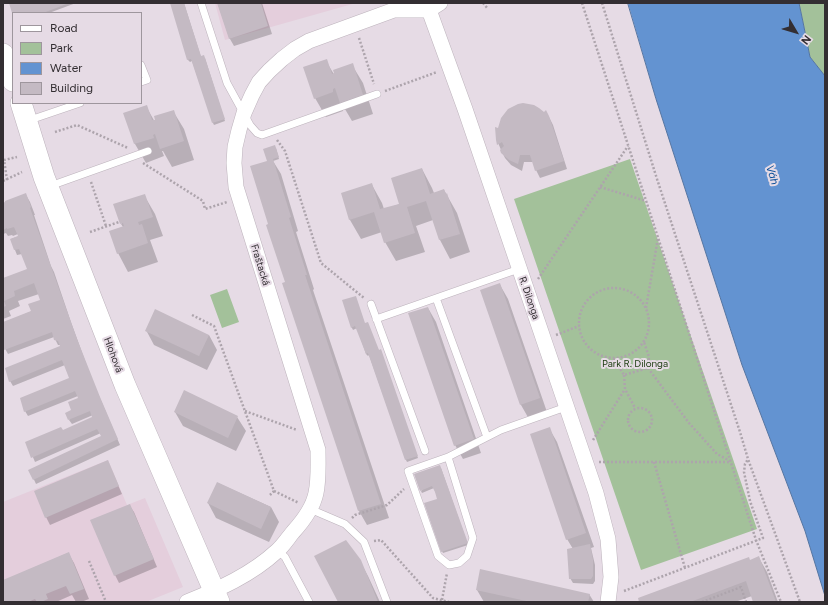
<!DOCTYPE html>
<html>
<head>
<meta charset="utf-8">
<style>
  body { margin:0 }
  #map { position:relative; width:828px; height:605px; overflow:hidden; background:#e6dbe5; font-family:Figtree,sans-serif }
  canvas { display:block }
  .frame { position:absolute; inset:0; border:4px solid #332e32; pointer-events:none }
  .legend { position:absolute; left:12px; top:12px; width:130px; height:92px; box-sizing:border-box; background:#e6dbe5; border:1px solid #9e969d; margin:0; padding:5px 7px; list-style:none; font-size:12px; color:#332e32 }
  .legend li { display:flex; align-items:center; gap:8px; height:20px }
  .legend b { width:20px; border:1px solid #9e969d }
  .north { position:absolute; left:776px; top:12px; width:40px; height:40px; -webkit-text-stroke:3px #e6dbe5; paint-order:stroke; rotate:128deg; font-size:11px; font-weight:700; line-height:16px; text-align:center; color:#332e32 }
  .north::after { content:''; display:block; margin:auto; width:14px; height:18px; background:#332e32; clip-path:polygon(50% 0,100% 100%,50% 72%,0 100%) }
</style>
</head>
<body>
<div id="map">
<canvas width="828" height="605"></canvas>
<div class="frame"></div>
<ul class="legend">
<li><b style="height:5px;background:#fff"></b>Road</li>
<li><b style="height:11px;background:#a3c19a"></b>Park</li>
<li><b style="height:11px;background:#6393d1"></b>Water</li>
<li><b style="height:11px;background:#c4bac3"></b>Building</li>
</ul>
<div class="north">N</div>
</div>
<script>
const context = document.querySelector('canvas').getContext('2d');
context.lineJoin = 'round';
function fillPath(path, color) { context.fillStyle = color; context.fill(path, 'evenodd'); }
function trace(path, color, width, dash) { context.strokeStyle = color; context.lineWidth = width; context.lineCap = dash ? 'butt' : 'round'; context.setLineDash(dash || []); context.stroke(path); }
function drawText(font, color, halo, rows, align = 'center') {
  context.font = font + ' Figtree,sans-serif'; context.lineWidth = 4; context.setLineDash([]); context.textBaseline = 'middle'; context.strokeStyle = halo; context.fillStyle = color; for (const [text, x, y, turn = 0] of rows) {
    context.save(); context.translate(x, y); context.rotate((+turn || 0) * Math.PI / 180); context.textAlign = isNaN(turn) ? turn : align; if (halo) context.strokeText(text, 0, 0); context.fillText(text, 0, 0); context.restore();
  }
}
const education = new Path2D(`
  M215,3H356L225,40Z
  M108,460L127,505L145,498L183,587L146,602H3V502Z`);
const green = new Path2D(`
  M799,3H825V76L810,57L803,22Z
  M630,159L757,529L641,570L514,199Z
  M227,289L239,322L222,328L210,295Z`);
const water = new Path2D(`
  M628,3H799L803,22L810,57L825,76V596L805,531L742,365L656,99Z`);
const shadow = new Path2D(`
  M10,3H76L49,13H13Z
  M171,3H184L201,57L205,58L225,121L214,125L213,123L192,61L190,62L188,60Z
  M218,3H262L272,34L234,46L230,39Z
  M326,61L335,76L352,65L363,83L373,114L352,121L342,104V105L343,111L326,117L315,98Z
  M146,106L156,124L173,111L184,129L194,160L172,167L163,151H162L164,156L146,163L135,144L125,114Z
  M549,117L553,125L567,169L540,178L536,170L533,162H524L522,171L511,165L505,158L501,150L497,140Z
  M276,148L279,159L273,161L281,174L298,231L296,232L314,289L313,290L389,518L367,525L359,511L284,283H286L269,225L268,162Z
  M422,169L432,188L434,193L444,190L457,213L470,252L450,259L440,240L433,220L416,226L425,252L396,261L385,242L382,232L361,239L350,220L342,194L372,185L382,203L384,209L400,204Z
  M26,195L30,202L35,215H34L51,266L54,272L71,322L91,377L120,445L36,484L30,471L103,437L101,433L35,462L27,443L63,431L94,417L93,415L72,424L69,420L79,398L78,396L28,416L25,411L70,379L65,365L13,386L10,381L61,347L60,345H58L54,337L8,354L3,345V323L32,311L41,300L39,294L18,301L20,306L9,311L11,316L3,319V280L29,269L22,254L17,255L15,250L11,239L19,236L18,234L13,236L12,235L8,236L6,233L3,234V204Z
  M144,195L155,214L163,236L150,240L158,262L128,272L118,253L123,227L121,224Z
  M500,285L508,299L547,412L529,419L521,405Z
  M344,301L365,324L379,351L381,352L418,458L407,462L406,460L369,355L368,356L366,354L357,328L353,330L352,328Z
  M428,308L436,322L481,453L463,459L455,445Z
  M146,330L209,335L217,350L207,370L154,345Z
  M175,412L237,417L246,431L236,451L183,426Z
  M549,428L557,442L594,547L591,548L595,565V581L593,584L573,583L570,578L573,549L567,539Z
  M441,468L468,545L443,553L442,551L438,499L434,488L422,493L421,491Z
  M111,469L122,494L50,525L46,517Z
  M218,483L271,507L279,522L269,542L216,518L208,503Z
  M129,505L134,512L157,567L119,583L115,575Z
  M68,553L74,563L89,599L81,602H76L72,595L56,602H3V581Z
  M759,558L767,572L778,602H754L752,596L735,602H640Z
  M360,561L368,576L380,602H339Z
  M477,590L589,594L594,602H484Z`);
const building = new Path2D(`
  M9,3H69L43,13H12Z
  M170,3H184L201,56L204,55L225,119L212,123L191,59L187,60Z
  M217,3H261L268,26L229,39Z
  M327,59L332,74L334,73L333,70L353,63L363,95L340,103L335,88L333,89V92L314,99L303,67Z
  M523,103L534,105L539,108L544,112L546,110L549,116L564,161L535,171L530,155H520L518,164L509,160L501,153L500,150L504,146L502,142L497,145L496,140L495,127L498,128L501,118L508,109L518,104Z
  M147,105L152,120H155L154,116L174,110L184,141L160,149L155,134L153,135L154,138L134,144L123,113Z
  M275,145L279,157L273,159L291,217L289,218L307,275H305L381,504L358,511L282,283L285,282L266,225L268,224L250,166L267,161L263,149Z
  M422,168L430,194L444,189L446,194L447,193L460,234L439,240L426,201L407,207L415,233L384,243L374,212L349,220L341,193L372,183L380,209L399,204L391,178Z
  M26,193L31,207L30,208L77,339L100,397L118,439L33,480L28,470L101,436L97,429L31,458L25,442L61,427L63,430L92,417L90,411L68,420L65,413L71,410L68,402L78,398L75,391L24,412L20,398L69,378L62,360L9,382L5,368L60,346L58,341L54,340L52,332L4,350L3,346V322L31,311L28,304L40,300L34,283L14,291L15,296L4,301L6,306L3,307V278L27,269L19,249L14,250L10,239L18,236L14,227L7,229V228L3,230V203L5,202V201Z
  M145,194L153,217L138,222L139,225L142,224L148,243L117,254L109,231L124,226L123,223L120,224L113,204Z
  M500,283L540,398L520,405L480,290Z
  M356,296L365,323L368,322L379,350L381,349L418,456L405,460L368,353L366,354L355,326L351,328L342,300Z
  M428,307L474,439L454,446L408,313Z
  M155,309L209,335L199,356L145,331Z
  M184,390L238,416L228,438L174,412Z
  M550,427L586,533L566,540L530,434Z
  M108,460L119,486L45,518L34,491Z
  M440,465L468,543L441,552L424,503L437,499L435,492L432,486L420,491L414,474Z
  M217,482L271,507L261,529L207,503Z
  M130,504L154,559L114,576L90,520Z
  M346,540L361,560L378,602H338L314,556Z
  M590,544L593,560V576L591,579H569L567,549Z
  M69,552L84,589L70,594L66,586L46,594L48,599L41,602H37L35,599L28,602H3V580Z
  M759,556L776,602H753L746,581L690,602H639L638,598L749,557L750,560Z
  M480,569L590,594L588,602H531L476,590Z`);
const path = new Path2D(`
  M483,3L488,9
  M582,3L756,540L781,602
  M602,3L657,179L740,432L748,459L800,602
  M359,38L374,84
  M385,91L437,72
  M55,132L77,125L128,148
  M277,140L285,151L321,263L364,298
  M143,163L203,201L205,209L227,202
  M7,180L4,160L17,157
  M3,181L22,172
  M91,182L106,226
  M600,187L646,201
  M90,232L119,222
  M538,279L628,146
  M579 323a35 35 0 1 1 70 0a35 35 0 1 1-70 0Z
  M646,308L658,238
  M192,315L214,326L274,491L270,495
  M556,335L579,326
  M614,359L624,375L648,368L649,357L644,342
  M648,368L689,423L717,454L730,461
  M624,375L625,389L635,408
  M628 420a12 12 0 1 1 24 0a12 12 0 1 1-24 0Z
  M245,411L297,430
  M593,440L625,389
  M599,462H731
  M654,462L685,568
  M274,491L299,503
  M352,518L355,515L387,505L404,489
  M374,541L381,540L433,598L449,602
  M89,561L106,602
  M624,591L763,538L750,501L744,472L745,464L748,459
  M442,600L447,573
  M702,602L741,587L746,602`);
const service = new Path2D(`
  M201,3L227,83L250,125L257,133L262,135L377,94
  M141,65L147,80L141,82
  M27,121L80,103
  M50,186L148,151
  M436,298L487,437
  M371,304L425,451
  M376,319L519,269
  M448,457L408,471L438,556L449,565L459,563L467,556L473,538L448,457L501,430L566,407
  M310,509L345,524L364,542L387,602
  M278,551L285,557L309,602`);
const minor = new Path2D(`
  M440,3L429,10L465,109L596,493L608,539L611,577L608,602
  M187,602C219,589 251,575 277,551C283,546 288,538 293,532C303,521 313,508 316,493C319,479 318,464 318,450L236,187L234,163L235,147L239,130L244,113L252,95L259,82L269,71L282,59L295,49L309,41L394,10H429`);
const secondary = new Path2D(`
  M3,54L13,81
  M21,103L44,177L125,385L219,602`);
const streetNames = [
  ["Fraštacká",260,265,73],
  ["R. Dilonga",529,298,71],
  ["Hlohová",113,355,69]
];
const parkNames = [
  ["Park R. Dilonga",635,364]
];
const waterNames = [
  ["Váh",772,175,73]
];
fillPath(education, '#e4cedc');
fillPath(green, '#a3c19a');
fillPath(water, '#6393d1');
trace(water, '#5575a1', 1);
fillPath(shadow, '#0003');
fillPath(building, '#c4bac3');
trace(service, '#bdb3bc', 8);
trace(minor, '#bdb3bc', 16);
trace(secondary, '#bdb3bc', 22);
trace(path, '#ada4ac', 2.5, [2, 2]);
trace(service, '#fff', 7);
trace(minor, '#fff', 15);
trace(secondary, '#fff', 21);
drawText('10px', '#332e32', '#e6dbe5', streetNames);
drawText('10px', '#1a3b0e', '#e6dbe5', parkNames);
drawText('italic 11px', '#094e98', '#e6dbe5', waterNames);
</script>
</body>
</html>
